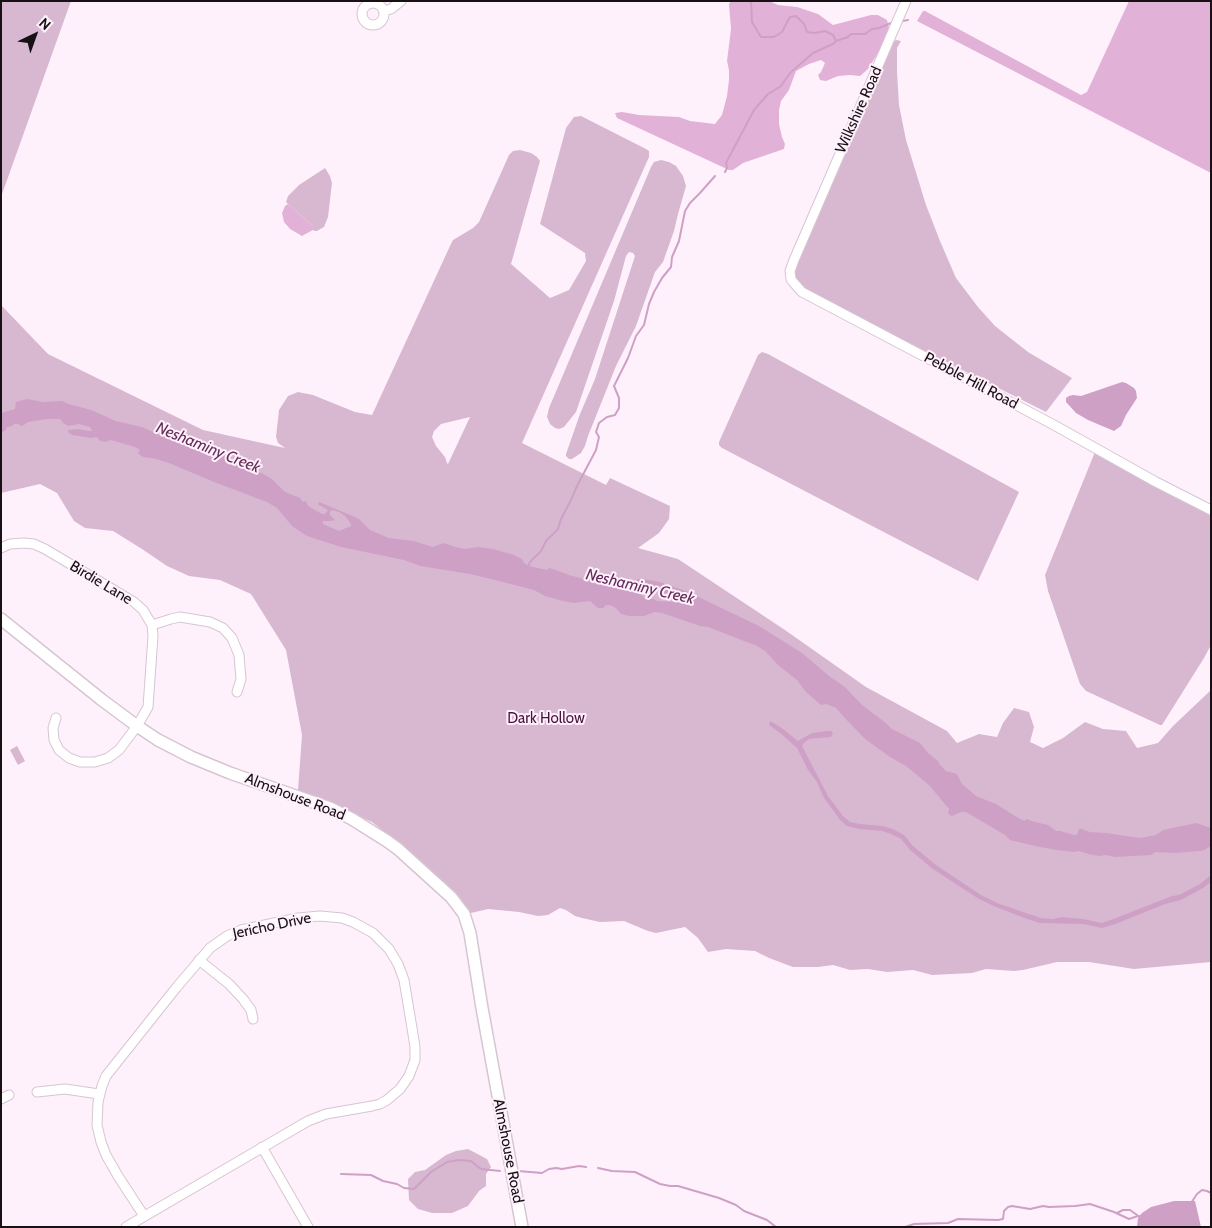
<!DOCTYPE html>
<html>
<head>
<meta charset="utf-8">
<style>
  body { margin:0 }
  #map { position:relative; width:1212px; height:1228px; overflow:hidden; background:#fff1fc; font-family:Cabin,sans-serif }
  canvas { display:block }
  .frame { position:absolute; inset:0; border:2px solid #171116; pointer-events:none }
  .north { position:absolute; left:10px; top:10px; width:50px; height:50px; -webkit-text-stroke:4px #fff1fc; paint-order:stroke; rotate:42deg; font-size:14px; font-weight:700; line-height:20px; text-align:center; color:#171116 }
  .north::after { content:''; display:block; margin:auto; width:18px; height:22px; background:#171116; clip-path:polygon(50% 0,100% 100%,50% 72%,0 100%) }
</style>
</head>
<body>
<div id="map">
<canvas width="1212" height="1228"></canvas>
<div class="frame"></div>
<div class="north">N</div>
</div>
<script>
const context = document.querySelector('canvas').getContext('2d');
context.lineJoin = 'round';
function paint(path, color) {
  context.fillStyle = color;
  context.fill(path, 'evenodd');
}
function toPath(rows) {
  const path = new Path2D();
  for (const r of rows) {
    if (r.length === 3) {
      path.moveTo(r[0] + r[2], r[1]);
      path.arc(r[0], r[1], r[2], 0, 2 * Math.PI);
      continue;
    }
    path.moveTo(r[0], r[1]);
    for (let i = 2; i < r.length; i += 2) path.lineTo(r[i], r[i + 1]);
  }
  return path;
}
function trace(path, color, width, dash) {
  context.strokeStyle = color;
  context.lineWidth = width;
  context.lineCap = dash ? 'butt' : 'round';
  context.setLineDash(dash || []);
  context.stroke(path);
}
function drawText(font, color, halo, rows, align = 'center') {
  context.font = font + ' Cabin,sans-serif';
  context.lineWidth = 4;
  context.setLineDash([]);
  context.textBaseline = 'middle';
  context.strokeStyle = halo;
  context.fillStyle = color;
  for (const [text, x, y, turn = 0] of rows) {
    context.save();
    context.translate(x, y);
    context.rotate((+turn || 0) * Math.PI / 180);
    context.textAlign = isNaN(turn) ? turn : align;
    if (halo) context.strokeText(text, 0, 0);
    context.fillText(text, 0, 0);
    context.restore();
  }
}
paint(toPath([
  [1,1,71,1,1,197],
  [896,40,901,41,897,48,897,72,899,105,906,140,926,205,940,241,956,278,978,307,995,326,1028,352,1072,378,1046,412,869,323,806,289,797,280,793,273,893,42],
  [581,116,646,149,649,151,649,157,522,443,606,485,610,478,670,506,669,519,659,533,638,548,678,559,785,630,866,687,947,731,957,743,979,734,997,737,1003,723,1014,708,1029,712,1034,727,1030,742,1043,748,1063,738,1085,722,1103,729,1126,731,1137,748,1158,743,1173,726,1211,690,1211,962,1134,969,1089,962,1057,962,1023,970,1014,971,986,969,972,973,932,975,913,970,887,972,868,969,850,970,833,965,818,967,793,967,769,958,755,951,726,949,708,952,698,938,685,927,656,933,648,931,624,921,600,922,582,918,575,916,566,910,560,908,548,915,538,916,519,912,488,909,471,913,453,892,416,857,372,822,298,790,302,735,286,650,251,594,220,580,189,576,167,566,142,549,113,531,85,528,74,521,57,493,40,484,1,493,1,305,48,354,203,430,285,448,278,443,276,437,279,410,288,396,298,392,313,395,355,412,372,415,450,246,453,240,473,228,479,222,509,155,513,151,520,150,531,153,537,157,540,161,511,264,550,298,569,290,586,261,585,253,540,224,566,128,574,117],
  [470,417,448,464,447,463,445,457,436,446,432,437,434,431,441,424],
  [661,160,669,162,676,166,683,176,686,186,678,214,674,231,663,262,655,272,636,326,616,366,588,436,585,446,581,453,572,459,569,459,566,456,566,454,580,414,595,379,635,256,633,253,629,252,626,256,614,301,576,412,564,427,559,429,555,428,550,424,547,417,549,408,651,167,654,162],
  [325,168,330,176,332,183,328,217,324,227,317,231,315,231,313,230,313,226,288,204,286,202,288,196,299,185],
  [762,352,768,354,1019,492,978,581,722,448,719,445,719,442,758,355],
  [1095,452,1211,513,1211,645,1204,658,1162,725,1160,725,1086,691,1080,684,1048,591,1045,575],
  [17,746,25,761,18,765,10,750],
  [468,1149,487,1159,491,1167,486,1174,486,1186,479,1191,468,1206,452,1213,432,1213,418,1209,409,1200,408,1179,415,1172,425,1170,446,1155,456,1151]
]), '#d8b8d1');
paint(toPath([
  [731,1,769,1,778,5,797,7,818,14,833,25,871,15,878,15,887,20,889,28,880,50,868,69,860,76,850,75,838,76,826,81,820,80,818,75,821,72,825,63,821,60,809,64,796,71,789,90,781,101,779,110,779,124,782,137,785,144,784,149,743,163,733,170,729,170,617,118,615,113,622,112,639,115,679,117,690,121,715,124,722,115,727,96,729,80,729,70,727,61,731,29,729,4],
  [1129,1,1211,1,1211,173,917,21,923,11,925,11,1081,95,1087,92],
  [288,204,313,226,313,230,302,236,290,229,284,222,282,213,285,206]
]), '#e2b1d8');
paint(toPath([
  [1122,382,1126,383,1134,388,1136,391,1137,398,1126,415,1121,426,1114,431,1088,420,1076,413,1066,402,1066,398,1069,396,1073,395,1081,396],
  [27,399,43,402,62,401,69,404,91,410,116,421,142,427,160,435,224,456,248,466,267,476,273,480,285,492,300,498,303,502,306,501,308,506,322,514,325,514,328,510,319,505,318,504,319,502,350,515,359,519,370,530,389,538,414,541,433,547,443,543,456,547,465,549,478,547,493,549,514,555,522,559,524,563,529,566,547,570,549,568,556,570,569,575,588,580,618,585,634,584,638,579,643,579,660,582,686,591,759,626,802,653,829,676,845,687,862,705,886,723,892,729,920,743,928,753,938,761,940,765,946,771,957,774,962,784,976,796,996,804,1020,819,1025,821,1026,819,1035,822,1048,825,1056,831,1060,831,1074,835,1077,835,1079,829,1082,829,1090,832,1106,833,1140,838,1156,835,1163,830,1196,823,1211,828,1211,848,1208,847,1205,850,1200,851,1175,853,1155,852,1151,855,1115,857,1105,855,1099,856,1088,854,1079,851,1074,852,1056,850,1035,846,1010,840,1005,835,966,812,961,812,952,816,948,814,949,809,929,785,906,766,890,757,865,739,843,716,836,708,826,704,821,705,814,699,805,691,797,680,778,665,765,651,757,646,708,627,700,626,662,613,655,612,644,616,629,616,621,614,616,608,610,605,606,605,603,608,598,608,590,601,574,603,563,601,545,596,534,590,491,579,470,574,420,566,404,560,341,547,307,536,292,526,277,508,267,502,214,482,169,463,156,459,143,457,138,453,140,450,135,447,111,440,106,442,100,441,97,437,91,438,72,435,68,432,68,430,77,429,91,431,92,431,90,427,86,426,79,424,68,426,63,423,60,419,47,419,28,422,24,425,21,426,18,424,14,424,13,426,7,427,6,430,1,433,1,413,15,409,16,402],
  [332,510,339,512,345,516,351,524,351,526,339,531,323,524,323,521,331,521,335,520,330,515,330,512],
  [644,588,677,596,687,601,691,605,676,602,657,601,654,599,645,599,639,591,641,588],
  [770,721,774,723,783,729,798,741,812,733,827,731,831,731,833,733,831,737,809,739,804,743,802,746,828,796,843,816,850,822,860,824,883,826,893,829,904,835,913,846,936,865,981,895,997,903,1029,914,1041,918,1053,919,1062,917,1083,919,1102,923,1116,918,1172,896,1179,895,1200,884,1211,875,1211,882,1203,888,1181,900,1165,904,1118,923,1102,928,1083,924,1040,923,1027,919,996,907,979,899,933,869,910,850,901,839,891,834,882,831,859,829,847,826,840,820,824,798,817,782,808,770,797,748,780,733,769,725],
  [1174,1201,1195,1201,1201,1227,1137,1227,1138,1218,1142,1213,1151,1207]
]), '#cfa0c6');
trace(toPath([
  [751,1,752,22,761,37,774,37,782,32,790,17,796,16,804,24,807,32,815,33,825,31,833,35,836,41],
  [903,21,908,20],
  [725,172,727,168,726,163,754,110,768,94,781,86,790,73,813,53,833,44,836,41,848,37,851,34,865,34,872,29,879,28,891,23],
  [528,567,530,562,541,551,546,541,558,529,561,519,571,500,577,486,596,450,599,437,596,432,599,423,607,417,615,415,619,408,619,398,614,386,628,358,636,336,644,325,649,304,654,292,662,278,671,267,672,257,679,241,685,211,690,203,700,193,715,176],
  [598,1168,612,1171,635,1172,660,1184,670,1186,678,1186,719,1198,736,1205,744,1211,767,1220,776,1227],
  [518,1171,542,1173,549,1169,556,1168,562,1169,579,1166,586,1167],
  [341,1174,371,1175,383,1181,397,1184,404,1188,414,1189,431,1172,447,1162,459,1160,471,1161,481,1169,500,1171],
  [1191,1203,1197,1194,1202,1190,1207,1191,1211,1193],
  [1117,1213,1123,1210,1130,1210,1137,1215],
  [905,1227,914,1224,948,1223,958,1219,998,1220,1003,1219,1004,1211,1008,1207,1012,1206,1030,1209,1043,1206,1049,1207,1075,1206,1090,1204,1114,1212,1129,1219,1138,1216,1141,1216]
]), '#cfa0c6', 2);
const minor = toPath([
  [906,1,794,260,790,271,791,279,793,282,802,292,1054,425,1156,482,1211,510],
  [373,14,11],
  [384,11,391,9,401,1],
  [1,548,10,544,24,543,34,544,45,549,134,602,143,610,152,625,153,636,148,707,137,726,119,750,108,758,95,762,80,762,69,758,59,750,54,740,53,728,56,718],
  [152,625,171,619,180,617,210,622,223,628,232,638,239,655,241,679,237,692],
  [199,960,229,984,243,999,251,1010,253,1019],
  [37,1092,65,1089,99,1094],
  [1,1099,9,1095],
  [262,1147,308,1227],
  [126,1227,308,1121,326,1114,372,1106,380,1104,387,1100,400,1089,409,1076,415,1060,415,1047,412,1028,404,980,398,964,389,949,373,933,353,922,342,918,320,916,298,918,241,930,227,936,210,948,176,988,106,1076,102,1086,98,1102,97,1125,101,1142,106,1155,118,1176,144,1216]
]);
const major = toPath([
  [1,619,102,700,137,726,158,740,191,757,230,773,330,808,352,819,387,841,398,849,451,897,464,914,470,933,482,1008,522,1227]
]);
trace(minor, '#d6c5d2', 11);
trace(major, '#d6c5d2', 14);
trace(minor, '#fff', 9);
trace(major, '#fff', 11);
drawText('15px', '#171116', '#fff1fc', [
  ["Wilkshire Road",859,110,-66],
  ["Pebble Hill Road",971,381,28],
  ["Birdie Lane",101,583,31],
  ["Almshouse Road",295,797,21],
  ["Jericho Drive",272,926,-12],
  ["Almshouse Road",508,1151,79]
]);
drawText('15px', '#4a1243', '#fff1fc', [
  ["Dark Hollow",546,719]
]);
drawText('italic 16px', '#642b5b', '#fff1fc', [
  ["Neshaminy Creek",208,448,22],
  ["Neshaminy Creek",640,587,13]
]);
</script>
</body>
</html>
